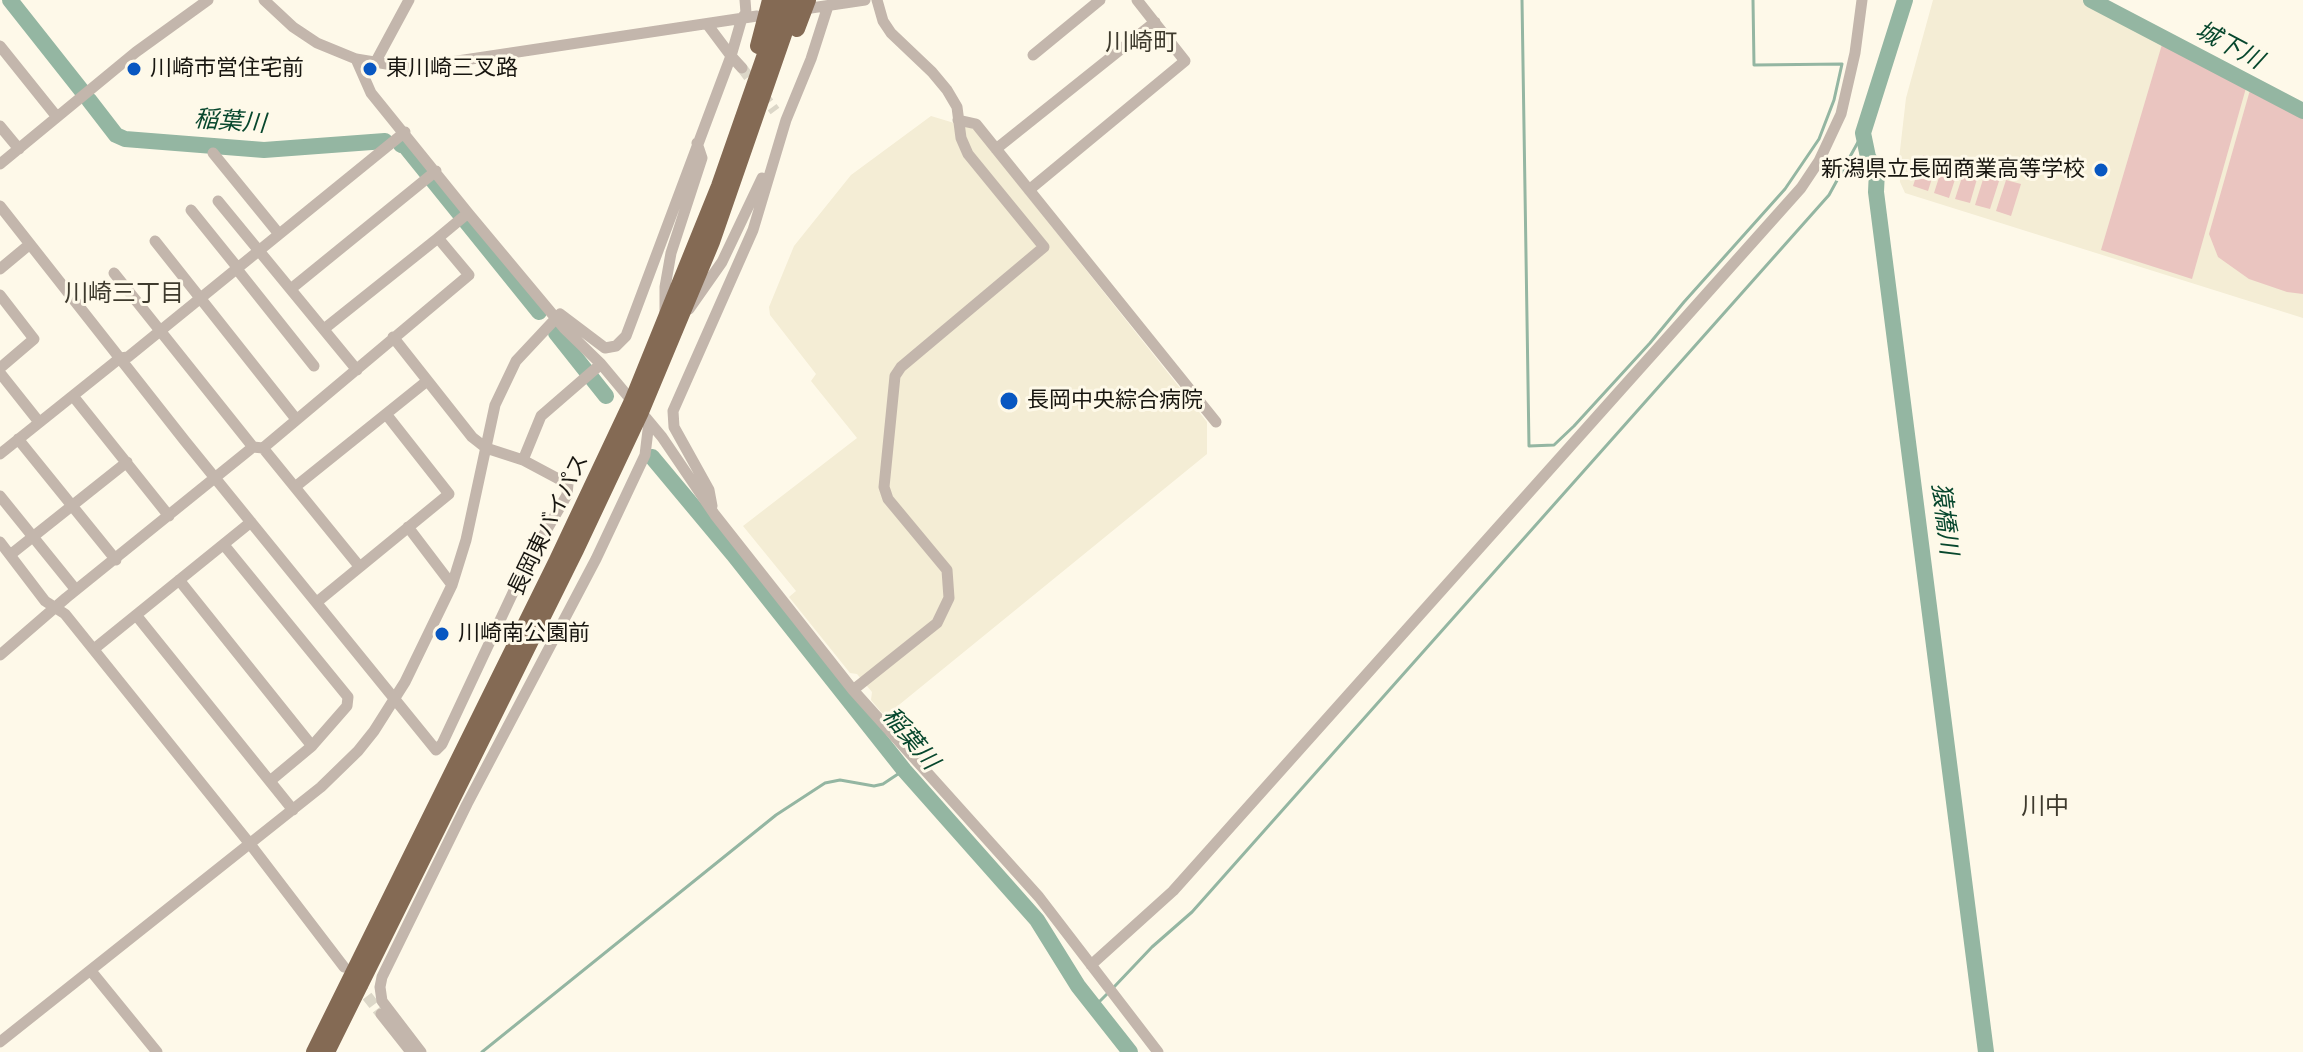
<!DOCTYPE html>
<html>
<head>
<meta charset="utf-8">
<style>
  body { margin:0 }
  canvas { display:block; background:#fef9e9 }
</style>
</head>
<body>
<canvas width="2303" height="1052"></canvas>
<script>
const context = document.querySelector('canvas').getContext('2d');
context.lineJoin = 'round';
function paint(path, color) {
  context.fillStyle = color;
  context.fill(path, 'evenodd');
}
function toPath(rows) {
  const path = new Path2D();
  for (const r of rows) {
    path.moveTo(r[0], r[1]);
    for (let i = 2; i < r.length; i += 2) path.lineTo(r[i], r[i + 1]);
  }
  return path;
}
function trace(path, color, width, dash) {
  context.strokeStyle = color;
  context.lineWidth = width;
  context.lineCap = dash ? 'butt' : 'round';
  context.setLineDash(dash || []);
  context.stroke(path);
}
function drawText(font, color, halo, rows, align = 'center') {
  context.font = font + ' "PT Serif","Noto Sans JP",serif';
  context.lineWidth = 6;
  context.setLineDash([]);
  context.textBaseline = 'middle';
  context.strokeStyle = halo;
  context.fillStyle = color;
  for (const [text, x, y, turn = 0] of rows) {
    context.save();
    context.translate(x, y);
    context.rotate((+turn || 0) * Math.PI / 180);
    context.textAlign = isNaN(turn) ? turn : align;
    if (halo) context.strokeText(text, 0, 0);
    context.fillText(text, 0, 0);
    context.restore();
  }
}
paint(toPath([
  [1933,0,2094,0,2303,113,2303,318,1905,193,1900,182,1899,159,1906,98],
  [931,116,974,129,1207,422,1207,454,889,713,882,713,871,700,872,692,857,674,850,673,789,597,796,591,743,526,857,438,811,381,816,374,770,315,769,307,794,246,851,175]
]), '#f4edd5');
paint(toPath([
  [2163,41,2246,88,2192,279,2101,250],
  [2250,90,2303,117,2303,294,2287,292,2249,279,2218,257,2209,234],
  [1923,155,1938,159,1928,191,1913,186],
  [1944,162,1959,167,1949,198,1934,193],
  [1965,168,1979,172,1970,203,1955,199],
  [1985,173,2000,178,1990,209,1975,205],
  [2006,180,2021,184,2011,216,1996,211]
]), '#eac5c0');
trace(toPath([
  [1522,0,1529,446,1554,445,1574,426,1650,343,1684,302,1785,189,1819,139,1834,100,1842,64,1754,65,1753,0],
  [1114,987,1152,947,1192,912,1829,195,1863,133],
  [1094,1007,1108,993],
  [482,1052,776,815,825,783,840,780,874,786,883,784,904,770]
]), '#94b6a2', 3);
trace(toPath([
  [10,0,82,91],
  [1905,0,1863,133,1868,157,1877,170,1876,192,1986,1052],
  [2091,0,2303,111],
  [89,100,116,135,125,139,264,150,385,141],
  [401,145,405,146,539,312],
  [556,333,606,396],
  [652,457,733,554,904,770,1037,920,1078,986,1130,1052]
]), '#94b6a2', 16);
trace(toPath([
  [742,68,775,111],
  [357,983,381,1014]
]), '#dcd7c8', 11, [11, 5.5]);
trace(toPath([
  [264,0,293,27,317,43,356,59,411,68,757,16],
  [811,8,865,0],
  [707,24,731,56,742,68],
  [0,46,57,117],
  [1033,55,1100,0],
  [356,59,371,93,468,213,564,328,601,364,662,437,715,515,853,690,1039,897,1158,1052],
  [375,63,409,0],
  [958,120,976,124,1216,422],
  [0,126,19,149],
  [996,149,1155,22],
  [213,153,279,234],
  [0,164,136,52,208,0],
  [1029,190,1185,61,1137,0],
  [218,201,357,370],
  [0,206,185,441,436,750,442,744,525,567,567,495,568,484,523,460,486,448,472,437,393,337],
  [191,210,237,267],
  [155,241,296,419],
  [236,268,314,366],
  [0,269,30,244],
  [114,273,253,447],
  [292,288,436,171],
  [0,295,34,339,0,368],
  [689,309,722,262,762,178],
  [665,313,665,287,671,253,702,158,697,143],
  [324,329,438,238],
  [0,373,39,422],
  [73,396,169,516],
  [18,439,116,560],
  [263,448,359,566],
  [0,454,120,358,128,357,405,132],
  [523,460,541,416,601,364],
  [295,487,427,381],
  [0,496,76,590],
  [712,506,709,490,674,427,673,411,753,230,786,120,811,59,828,6],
  [408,527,452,585],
  [0,542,45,601,65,614,250,844,344,967],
  [224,545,348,697,347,706,312,746,270,781],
  [10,555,127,462],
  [179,580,312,746],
  [317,602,449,494,386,414],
  [136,615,293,810],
  [94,649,251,522],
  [0,655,66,598,253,447,263,448,469,275,438,238,468,213],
  [853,690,937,623,949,598,947,570,888,499,884,487,895,376,901,367,1044,247,968,154,961,138,957,107,947,90,932,72,891,33,883,21,877,0],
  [1091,965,1173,891,1801,188,1819,161,1841,114,1855,53,1862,0],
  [91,971,157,1052],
  [381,1014,411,1052],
  [0,1042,321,787,358,751,374,731,405,682,452,585,466,540,495,405,516,361,560,314,605,348,616,346,626,336,731,56,742,18,746,13,745,0],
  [421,1052,382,1001,380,987,382,977,467,804,596,559,645,455,649,422]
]), '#c3b6ac', 11);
trace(toPath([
  [797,29,808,0],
  [758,46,770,0],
  [314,1052,556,562,632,401,719,186,784,0],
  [327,1052,576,550,641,412,712,242,796,0]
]), '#846a54', 16);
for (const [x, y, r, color] of [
  [134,69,8,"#0857c1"],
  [370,69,8,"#0857c1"],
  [2101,170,8,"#0857c1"],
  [1009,401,10,"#0857c1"],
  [442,634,8,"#0857c1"]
]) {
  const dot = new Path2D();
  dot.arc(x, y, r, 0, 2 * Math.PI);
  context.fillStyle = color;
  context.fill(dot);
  trace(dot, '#fef9e9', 3);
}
drawText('22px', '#181610', '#fef9e9', [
  ["川崎市営住宅前",150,69],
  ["東川崎三叉路",386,69],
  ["新潟県立長岡商業高等学校",2085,170,"right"],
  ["長岡中央綜合病院",1027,401],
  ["川崎南公園前",458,634]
], 'left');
drawText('22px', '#181610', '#fef9e9', [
  ["長岡東バイパス",549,525,-64]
]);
drawText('24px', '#3f3b2e', '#fef9e9', [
  ["川崎町",1141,43],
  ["川崎三丁目",124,294],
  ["川中",2045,807]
]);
drawText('italic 24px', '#07472d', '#fef9e9', [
  ["城下川",2229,46,28],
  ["稲葉川",230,122,4],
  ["猿橋川",1944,519,83],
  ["稲葉川",910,739,50]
]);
</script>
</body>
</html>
